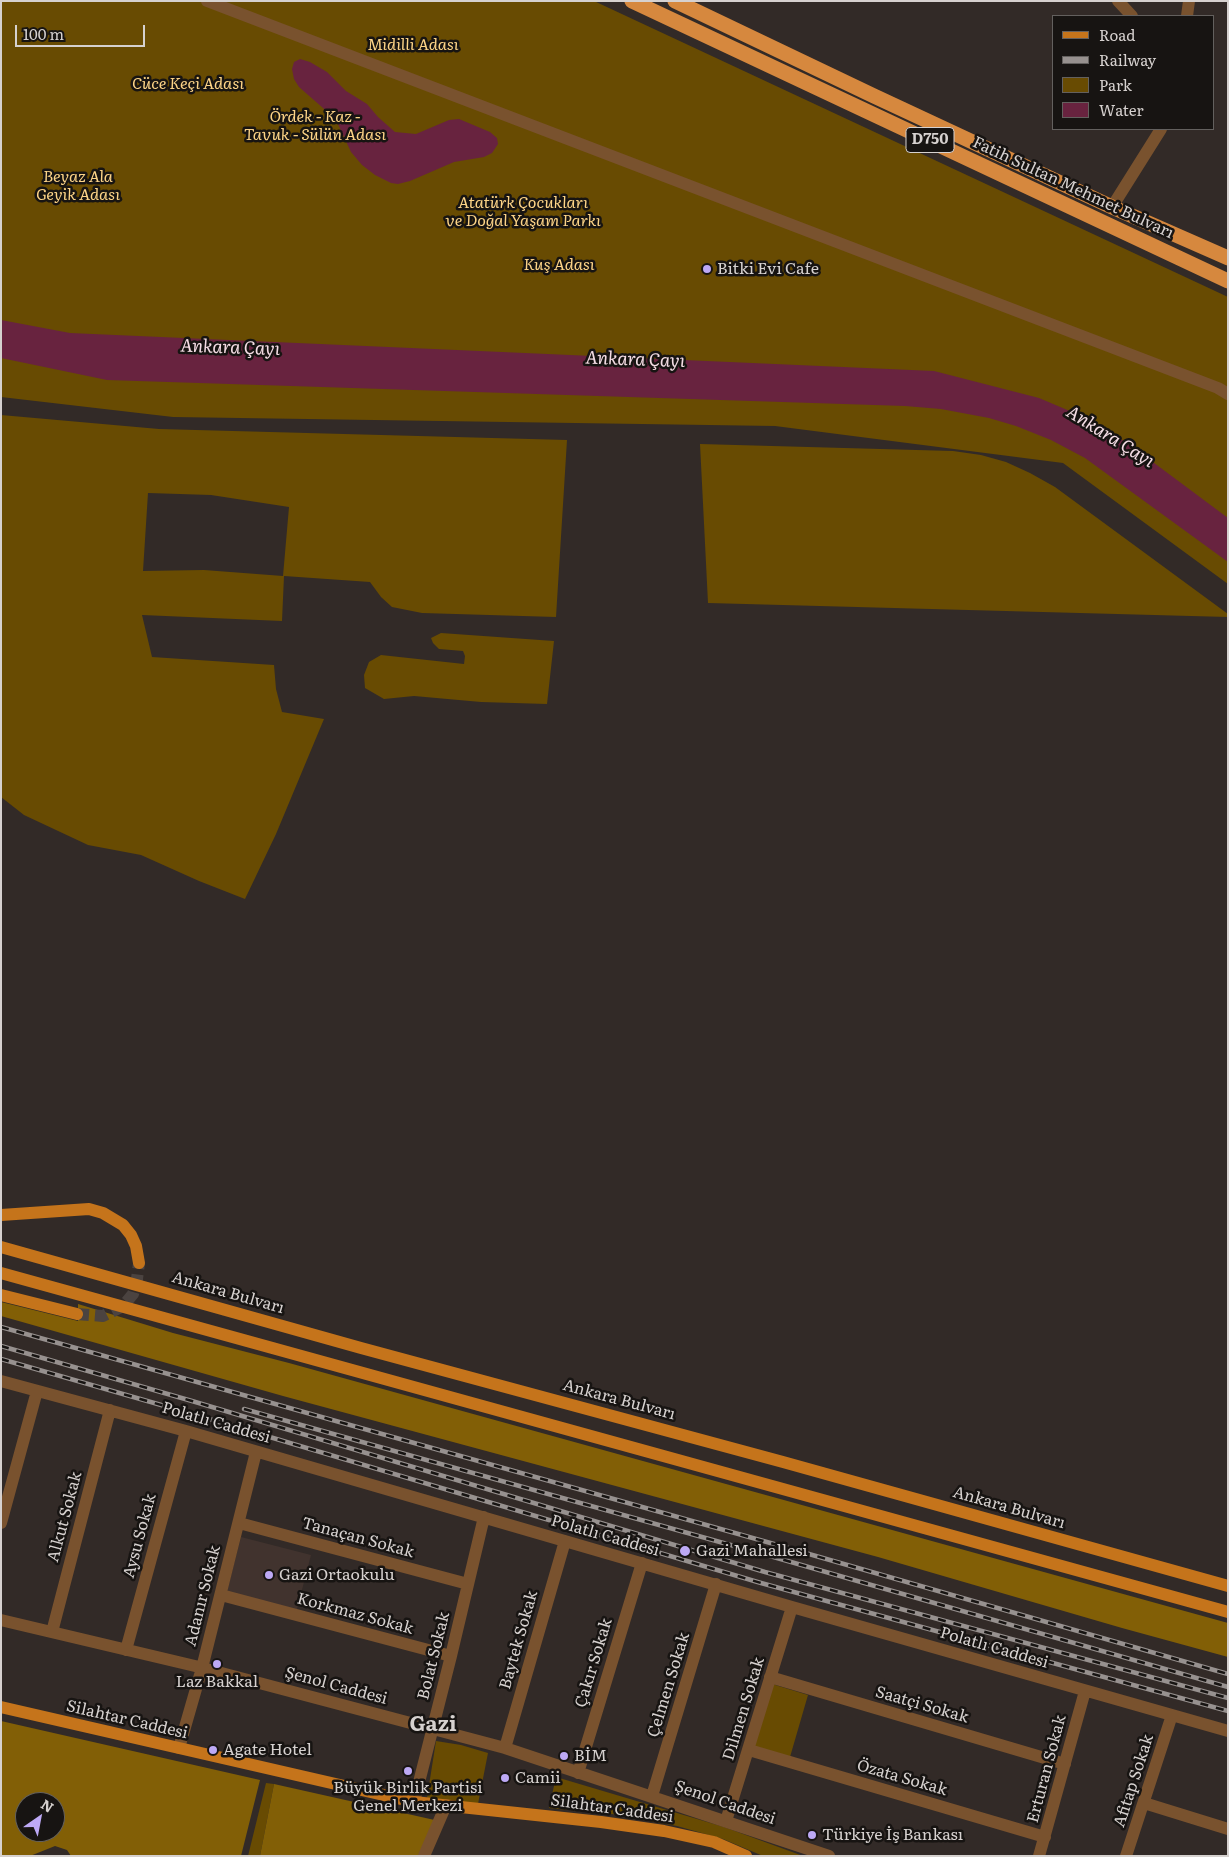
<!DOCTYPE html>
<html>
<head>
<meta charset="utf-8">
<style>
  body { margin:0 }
  #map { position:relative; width:1229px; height:1857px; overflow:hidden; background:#322a27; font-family:Literata,serif }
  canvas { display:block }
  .frame { position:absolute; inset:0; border:2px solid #d6d1cf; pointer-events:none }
  .legend { position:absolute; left:1052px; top:15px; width:162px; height:115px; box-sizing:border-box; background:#171412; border:1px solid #63605e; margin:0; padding:6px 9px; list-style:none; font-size:15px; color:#d6d1cf }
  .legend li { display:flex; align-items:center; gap:10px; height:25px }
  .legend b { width:25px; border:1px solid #63605e }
  .north { position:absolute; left:15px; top:1792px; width:50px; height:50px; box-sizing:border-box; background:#171412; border:1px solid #63605e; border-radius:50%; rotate:33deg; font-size:14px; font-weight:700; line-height:20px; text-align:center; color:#d6d1cf }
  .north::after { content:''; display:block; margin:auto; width:18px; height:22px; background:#bda9f5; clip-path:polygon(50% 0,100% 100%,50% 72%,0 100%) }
  .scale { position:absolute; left:15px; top:25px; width:130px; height:22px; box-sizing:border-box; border:2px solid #d6d1cf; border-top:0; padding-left:6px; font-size:15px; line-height:18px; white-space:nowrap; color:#d6d1cf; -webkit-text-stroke:4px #171412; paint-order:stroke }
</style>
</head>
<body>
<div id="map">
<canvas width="1229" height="1857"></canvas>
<div class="frame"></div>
<ul class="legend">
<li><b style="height:6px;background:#c5741b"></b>Road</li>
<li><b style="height:6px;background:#97918f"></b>Railway</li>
<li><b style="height:14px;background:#684b02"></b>Park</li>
<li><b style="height:14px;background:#68233f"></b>Water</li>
</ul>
<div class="north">N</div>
<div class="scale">100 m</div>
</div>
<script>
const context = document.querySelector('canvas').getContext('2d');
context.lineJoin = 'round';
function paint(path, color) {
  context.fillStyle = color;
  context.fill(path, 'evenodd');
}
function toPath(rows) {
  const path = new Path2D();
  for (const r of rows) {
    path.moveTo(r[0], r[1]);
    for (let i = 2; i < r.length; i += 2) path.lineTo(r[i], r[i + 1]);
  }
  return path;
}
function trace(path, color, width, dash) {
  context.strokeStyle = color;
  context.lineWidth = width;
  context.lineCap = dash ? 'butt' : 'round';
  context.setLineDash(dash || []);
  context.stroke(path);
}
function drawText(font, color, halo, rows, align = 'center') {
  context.font = font + ' Literata,serif';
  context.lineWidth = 5;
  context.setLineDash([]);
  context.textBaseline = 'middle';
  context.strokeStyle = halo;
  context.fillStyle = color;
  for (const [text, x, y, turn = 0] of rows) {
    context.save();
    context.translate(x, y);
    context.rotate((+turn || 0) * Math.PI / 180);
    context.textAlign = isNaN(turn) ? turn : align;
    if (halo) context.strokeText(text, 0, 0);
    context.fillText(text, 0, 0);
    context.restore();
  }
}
paint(toPath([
  [241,1537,311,1555,296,1613,226,1595]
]), '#41332e');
paint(toPath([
  [1,1,594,1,1228,297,1228,584,1063,463,775,426,173,417,1,397],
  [1,415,159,429,567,440,556,617,422,613,392,607,381,597,370,582,284,576,282,621,142,615,152,657,274,665,276,689,282,712,324,719,276,834,245,899,199,881,141,855,88,845,24,815,1,797],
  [148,493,211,495,289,507,283,576,204,570,143,571],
  [700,444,953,451,981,455,1006,462,1030,473,1055,487,1228,614,1228,617,708,603],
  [441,633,554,641,547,704,481,702,414,696,384,699,365,688,364,675,369,662,381,655,464,664,465,656,463,651,439,649,433,643,431,638],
  [772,1684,808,1695,790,1757,754,1746],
  [436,1741,461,1745,488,1753,478,1804,427,1798],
  [556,1777,724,1827,803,1856,763,1856,723,1839,677,1826,612,1814,549,1808],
  [266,1783,274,1784,260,1856,248,1856]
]), '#684b02');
paint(toPath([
  [1,1302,78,1321,78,1304,173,1333,289,1363,1228,1623,1228,1657,1122,1628,878,1557,283,1396,1,1316],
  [1,1721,260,1780,241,1856,71,1856,67,1850,55,1846,30,1856,1,1856],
  [25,1802,55,1802,55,1832,25,1832],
  [274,1784,439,1821,424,1856,260,1856]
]), '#825f06');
paint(toPath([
  [300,59,310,62,327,72,346,91,367,104,378,117,395,132,416,134,449,120,459,119,490,132,497,138,498,144,492,153,484,157,454,162,410,181,398,184,391,183,375,175,362,165,351,152,338,124,331,115,299,87,294,79,292,69,294,62],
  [1,320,70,333,934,371,1039,398,1091,420,1130,445,1228,518,1228,562,1085,458,1051,440,1016,426,989,418,941,409,905,406,107,380,1,358]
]), '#68233f');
trace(toPath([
  [77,1314,103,1316,123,1306,133,1294,137,1279,139,1263]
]), '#4b4340', 12, [12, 6]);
trace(toPath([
  [207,1,1218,388,1228,394],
  [1118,1,1132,16],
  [1187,16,1189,1],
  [1112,207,1161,129],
  [1,1381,186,1431,792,1607,1228,1731],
  [1,1523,37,1391],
  [239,1523,468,1584],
  [221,1595,451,1656],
  [1,1620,195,1666,505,1748,829,1856],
  [52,1632,110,1410],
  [126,1650,186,1431],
  [770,1677,1065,1764],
  [179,1748,202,1668,256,1452],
  [505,1748,565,1541],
  [749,1750,1045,1837],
  [578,1773,642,1563],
  [652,1796,716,1584],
  [414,1802,451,1656,484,1517],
  [1144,1803,1228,1829],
  [726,1821,792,1607],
  [424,1856,446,1805],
  [1039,1856,1085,1691],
  [1126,1856,1172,1715]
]), '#79522e', 12);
trace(toPath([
  [1,1215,89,1209,103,1213,123,1225,131,1235,136,1246,139,1263],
  [1,1247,361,1348,783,1462,1228,1586],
  [1,1273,1228,1612],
  [1,1295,77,1314],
  [1,1707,414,1802,601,1822,664,1831,714,1842,746,1856]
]), '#c5741b', 12);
trace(toPath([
  [632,1,1228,281],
  [675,1,874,96,1112,207,1228,258]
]), '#d6883e', 15);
const rail = toPath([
  [1,1327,774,1544,1228,1674],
  [1,1346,192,1401,765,1572,1228,1698],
  [1,1359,189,1413,761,1583,1228,1711],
  [244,1409,770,1556,1228,1687]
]);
trace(rail, '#97918f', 4.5);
trace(rail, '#171412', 2.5, [8]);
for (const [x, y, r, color] of [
  [707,269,5,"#bda9f5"],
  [685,1551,6,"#bda9f5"],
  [269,1575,5,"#bda9f5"],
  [217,1664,5,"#bda9f5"],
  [213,1750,5,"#bda9f5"],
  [564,1756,5,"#bda9f5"],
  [408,1771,5,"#bda9f5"],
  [505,1778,5,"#bda9f5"],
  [812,1835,5,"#bda9f5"]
]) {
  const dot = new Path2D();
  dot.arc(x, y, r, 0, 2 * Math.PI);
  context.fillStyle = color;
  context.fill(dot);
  trace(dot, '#171412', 2);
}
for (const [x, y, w] of [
  [930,140,48]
]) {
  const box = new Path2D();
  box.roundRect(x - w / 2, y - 12.5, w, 25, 4);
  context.fillStyle = '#171412';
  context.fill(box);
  trace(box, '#d6d1cf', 1);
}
drawText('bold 15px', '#d6d1cf', null, [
  ["D750",930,140]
]);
drawText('italic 16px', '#fdd487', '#171412', [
  ["Midilli Adası",413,45],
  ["Cüce Keçi Adası",188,84],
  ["Ördek - Kaz -",315,117],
  ["Tavuk - Sülün Adası",315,135],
  ["Beyaz Ala",78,177],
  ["Geyik Adası",78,195],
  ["Atatürk Çocukları",523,203],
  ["ve Doğal Yaşam Parkı",523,221],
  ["Kuş Adası",559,265]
]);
drawText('16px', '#d6d1cf', '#171412', [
  ["Fatih Sultan Mehmet Bulvarı",1073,188,25],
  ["Ankara Bulvarı",228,1293,16],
  ["Ankara Bulvarı",619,1400,15],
  ["Polatlı Caddesi",216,1423,16],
  ["Ankara Bulvarı",1009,1508,16],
  ["Alkut Sokak",65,1517,-75],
  ["Aysu Sokak",140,1536,-75],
  ["Polatlı Caddesi",605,1536,16],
  ["Tanaçan Sokak",358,1538,15],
  ["Adanır Sokak",203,1596,-76],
  ["Korkmaz Sokak",355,1614,15],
  ["Baytek Sokak",519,1640,-74],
  ["Polatlı Caddesi",994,1648,16],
  ["Bolat Sokak",434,1656,-76],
  ["Çakır Sokak",594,1663,-73],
  ["Çelmen Sokak",669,1685,-73],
  ["Şenol Caddesi",336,1686,15],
  ["Saatçi Sokak",922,1705,16],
  ["Dilmen Sokak",744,1709,-73],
  ["Silahtar Caddesi",127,1720,13],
  ["Erturan Sokak",1047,1769,-75],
  ["Özata Sokak",902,1778,16],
  ["Afitap Sokak",1134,1781,-72],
  ["Şenol Caddesi",725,1803,19],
  ["Silahtar Caddesi",612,1809,8]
]);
drawText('16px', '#d6d1cf', '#171412', [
  ["Bitki Evi Cafe",717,269],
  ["Gazi Mahallesi",696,1551],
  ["Gazi Ortaokulu",279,1575],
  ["Laz Bakkal",217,1682,"center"],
  ["Agate Hotel",223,1750],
  ["BİM",574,1756],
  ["Camii",515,1778],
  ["Büyük Birlik Partisi",408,1788,"center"],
  ["Genel Merkezi",408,1806,"center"],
  ["Türkiye İş Bankası",822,1835]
], 'left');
drawText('italic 18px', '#f4dde4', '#171412', [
  ["Ankara Çayı",230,348,2],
  ["Ankara Çayı",635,360,2],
  ["Ankara Çayı",1110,437,32]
]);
drawText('bold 21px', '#d6d1cf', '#171412', [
  ["Gazi",433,1725]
]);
</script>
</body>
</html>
